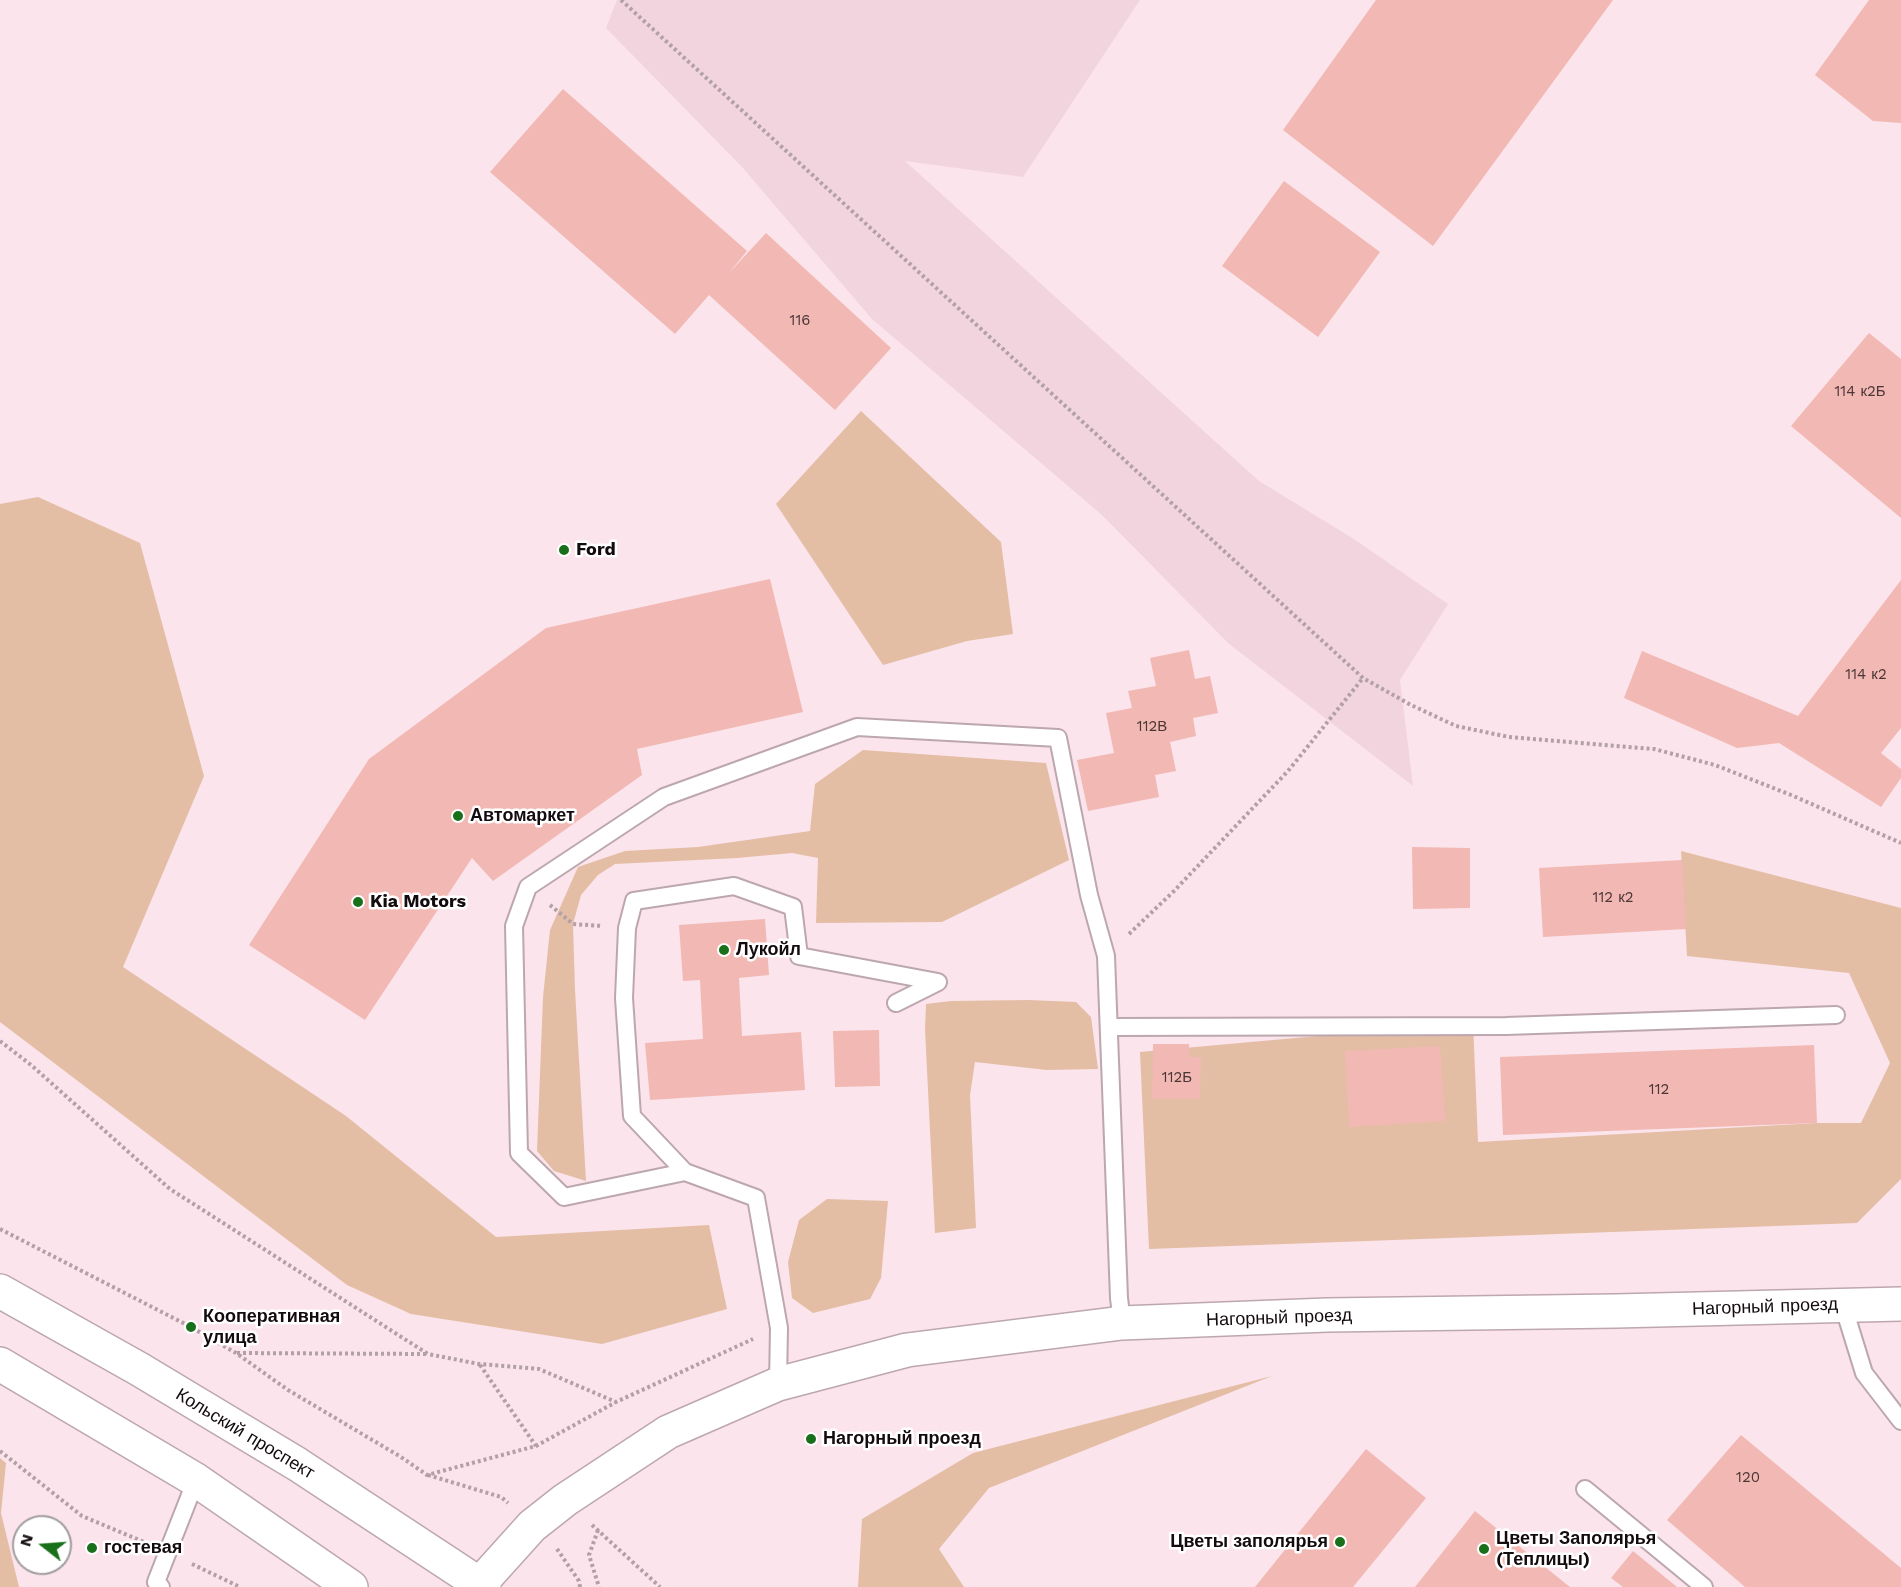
<!DOCTYPE html>
<html>
<head>
<meta charset="utf-8">
<style>
  body { margin:0 }
  #map { position:relative; width:1901px; height:1587px; overflow:hidden; background:#fbe4ec; font-family:"Work Sans",sans-serif }
  canvas { display:block }
  .north { position:absolute; left:12px; top:1515px; width:60px; height:60px; box-sizing:border-box; background:#fff; border:2px solid #a19d9f; border-radius:50%; rotate:287deg; font-size:16px; font-weight:700; line-height:24px; text-align:center; color:#130b0e }
  .north::after { content:''; display:block; margin:auto; width:21px; height:27px; background:#18701b; clip-path:polygon(50% 0,100% 100%,50% 72%,0 100%) }
</style>
</head>
<body>
<div id="map">
<canvas width="1901" height="1587"></canvas>
<div class="north">N</div>
</div>
<script>
const context = document.querySelector('canvas').getContext('2d');
context.lineJoin = 'round';
function paint(path, color) {
  context.fillStyle = color;
  context.fill(path, 'evenodd');
}
function toPath(rows) {
  const path = new Path2D();
  for (const r of rows) {
    path.moveTo(r[0], r[1]);
    for (let i = 2; i < r.length; i += 2) path.lineTo(r[i], r[i + 1]);
  }
  return path;
}
function trace(path, color, width, dash) {
  context.strokeStyle = color;
  context.lineWidth = width;
  context.lineCap = dash ? 'butt' : 'round';
  context.setLineDash(dash || []);
  context.stroke(path);
}
function drawText(font, color, halo, rows, align = 'center') {
  context.font = font + ' "Work Sans",sans-serif';
  context.lineWidth = 5;
  context.setLineDash([]);
  context.textBaseline = 'middle';
  context.strokeStyle = halo;
  context.fillStyle = color;
  for (const [text, x, y, turn = 0] of rows) {
    context.save();
    context.translate(x, y);
    context.rotate((+turn || 0) * Math.PI / 180);
    context.textAlign = isNaN(turn) ? turn : align;
    if (halo) context.strokeText(text, 0, 0);
    context.fillText(text, 0, 0);
    context.restore();
  }
}
paint(toPath([
  [617,0,1140,0,1023,177,905,161,1259,481,1354,539,1448,604,1400,680,1413,786,1228,643,1102,515,872,319,742,167,606,28]
]), '#f2d4df');
paint(toPath([
  [861,411,1001,542,1013,634,967,641,883,665,776,504],
  [38,497,140,543,204,776,123,967,346,1116,496,1237,709,1225,727,1309,602,1344,411,1314,347,1285,0,1022,0,504],
  [863,750,1046,763,1069,860,942,922,816,923,818,858,792,853,737,858,615,864,598,875,581,895,573,924,575,990,586,1181,554,1171,537,1151,543,997,550,930,578,867,625,851,698,847,810,831,815,784],
  [1681,851,1901,908,1901,1179,1857,1223,1149,1249,1140,1052,1473,1022,1478,1142,1817,1123,1861,1123,1890,1063,1849,973,1687,956],
  [1028,1000,1076,1002,1091,1017,1098,1069,1047,1070,975,1062,970,1095,976,1228,935,1233,925,1029,926,1004,951,1001],
  [827,1199,888,1201,881,1278,870,1299,813,1313,792,1298,788,1262,799,1220],
  [1272,1376,989,1488,939,1549,964,1587,858,1587,862,1519,973,1453],
  [0,1458,6,1463,1,1513,19,1587,0,1587]
]), '#e4bda5');
paint(toPath([
  [1376,0,1613,0,1433,246,1283,130],
  [1869,0,1901,0,1901,123,1873,121,1815,75],
  [563,89,747,251,729,273,766,233,891,348,835,410,709,295,675,334,490,172],
  [1284,181,1380,252,1318,337,1222,266],
  [1869,333,1901,359,1901,518,1791,426],
  [770,579,803,712,637,749,642,775,493,881,472,858,365,1020,249,945,369,759,546,628],
  [1901,580,1901,728,1881,753,1901,769,1901,778,1881,807,1779,743,1737,748,1624,698,1642,651,1798,716],
  [1189,650,1195,679,1210,676,1218,713,1193,718,1196,736,1170,742,1176,771,1155,775,1159,797,1088,811,1077,760,1114,753,1106,713,1132,708,1128,691,1156,686,1150,658],
  [1412,847,1470,848,1470,908,1413,909],
  [1682,860,1686,929,1543,937,1539,868],
  [765,919,769,975,739,978,742,1036,801,1032,805,1090,650,1100,645,1043,703,1039,700,980,683,981,679,925],
  [879,1030,880,1086,835,1087,833,1031],
  [1153,1044,1189,1044,1189,1057,1201,1057,1200,1099,1152,1099],
  [1814,1045,1817,1123,1503,1135,1500,1057],
  [1440,1046,1445,1121,1349,1127,1345,1051],
  [1741,1435,1901,1568,1901,1587,1745,1587,1667,1520],
  [1366,1449,1426,1498,1353,1587,1255,1587],
  [1475,1511,1570,1587,1415,1587],
  [1633,1551,1677,1587,1623,1587,1611,1578]
]), '#f2b8b3');
const lane = toPath([
  [1109,1027,1506,1026,1836,1015],
  [685,1172,564,1197,519,1153,514,926,528,887,664,797,857,727,1058,738,1089,895,1106,956,1119,1298,1122,1323],
  [1843,1305,1864,1373,1901,1421],
  [778,1384,779,1328,756,1198,685,1172,632,1116,624,998,627,928,634,901,734,886,793,907,799,956,938,982,896,1003],
  [1585,1489,1704,1587],
  [161,1587,156,1582,196,1480]
]);
const secondary = toPath([
  [477,1587,532,1526,565,1500,668,1432,778,1384,907,1350,1122,1323,1327,1315,1616,1311,1901,1304]
]);
const primary = toPath([
  [0,1291,139,1369,297,1464,484,1587],
  [0,1364,196,1480,351,1587]
]);
trace(lane, '#bda7af', 20);
trace(secondary, '#bda7af', 36);
trace(primary, '#bda7af', 36);
trace(toPath([
  [621,0,1363,678,1411,705,1456,726,1509,737,1654,749,1715,765,1791,795,1901,843],
  [550,905,573,924,602,926],
  [1129,934,1174,891,1288,771,1363,678],
  [0,1041,31,1065,170,1189,428,1354,479,1364,539,1369,616,1402],
  [0,1229,191,1327,236,1353,288,1390,401,1457,427,1475,536,1446,616,1402,753,1339],
  [237,1353,428,1354],
  [480,1365,536,1446],
  [0,1451,82,1516,144,1542],
  [428,1475,501,1497,508,1503],
  [592,1525,660,1587],
  [598,1530,589,1555,599,1587],
  [557,1549,579,1581,580,1587],
  [192,1564,240,1587]
]), '#b2a0a6', 4, [3, 3]);
trace(lane, '#fff', 16);
trace(secondary, '#fff', 33);
trace(primary, '#fff', 33);
for (const [x, y, r, color] of [
  [564,550,6,"#18701b"],
  [458,816,6,"#18701b"],
  [358,902,6,"#18701b"],
  [724,950,6,"#18701b"],
  [191,1327,6,"#18701b"],
  [811,1439,6,"#18701b"],
  [1340,1542,6,"#18701b"],
  [92,1548,6,"#18701b"],
  [1484,1549,6,"#18701b"]
]) {
  const dot = new Path2D();
  dot.arc(x, y, r, 0, 2 * Math.PI);
  context.fillStyle = color;
  context.fill(dot);
  trace(dot, '#fff', 2);
}
drawText('15px', '#4b3637', null, [
  ["116",800,321],
  ["114 к2Б",1860,392],
  ["114 к2",1866,675],
  ["112В",1152,727],
  ["112 к2",1613,898],
  ["112Б",1177,1078],
  ["112",1659,1090],
  ["120",1748,1478]
]);
drawText('bold 18px', '#130b0e', '#fff', [
  ["Ford",576,550],
  ["Автомаркет",470,816],
  ["Kia Motors",370,902],
  ["Лукойл",736,950],
  ["Кооперативная",203,1317],
  ["улица",203,1338],
  ["Нагорный проезд",823,1439],
  ["Цветы Заполярья",1496,1539],
  ["(Теплицы)",1496,1560],
  ["Цветы заполярья",1328,1542,"right"],
  ["гостевая",104,1548]
], 'left');
drawText('18px', '#130b0e', '#fff', [
  ["Нагорный проезд",1765,1307,-2],
  ["Нагорный проезд",1279,1318,-2],
  ["Кольский проспект",245,1434,31]
]);
</script>
</body>
</html>
